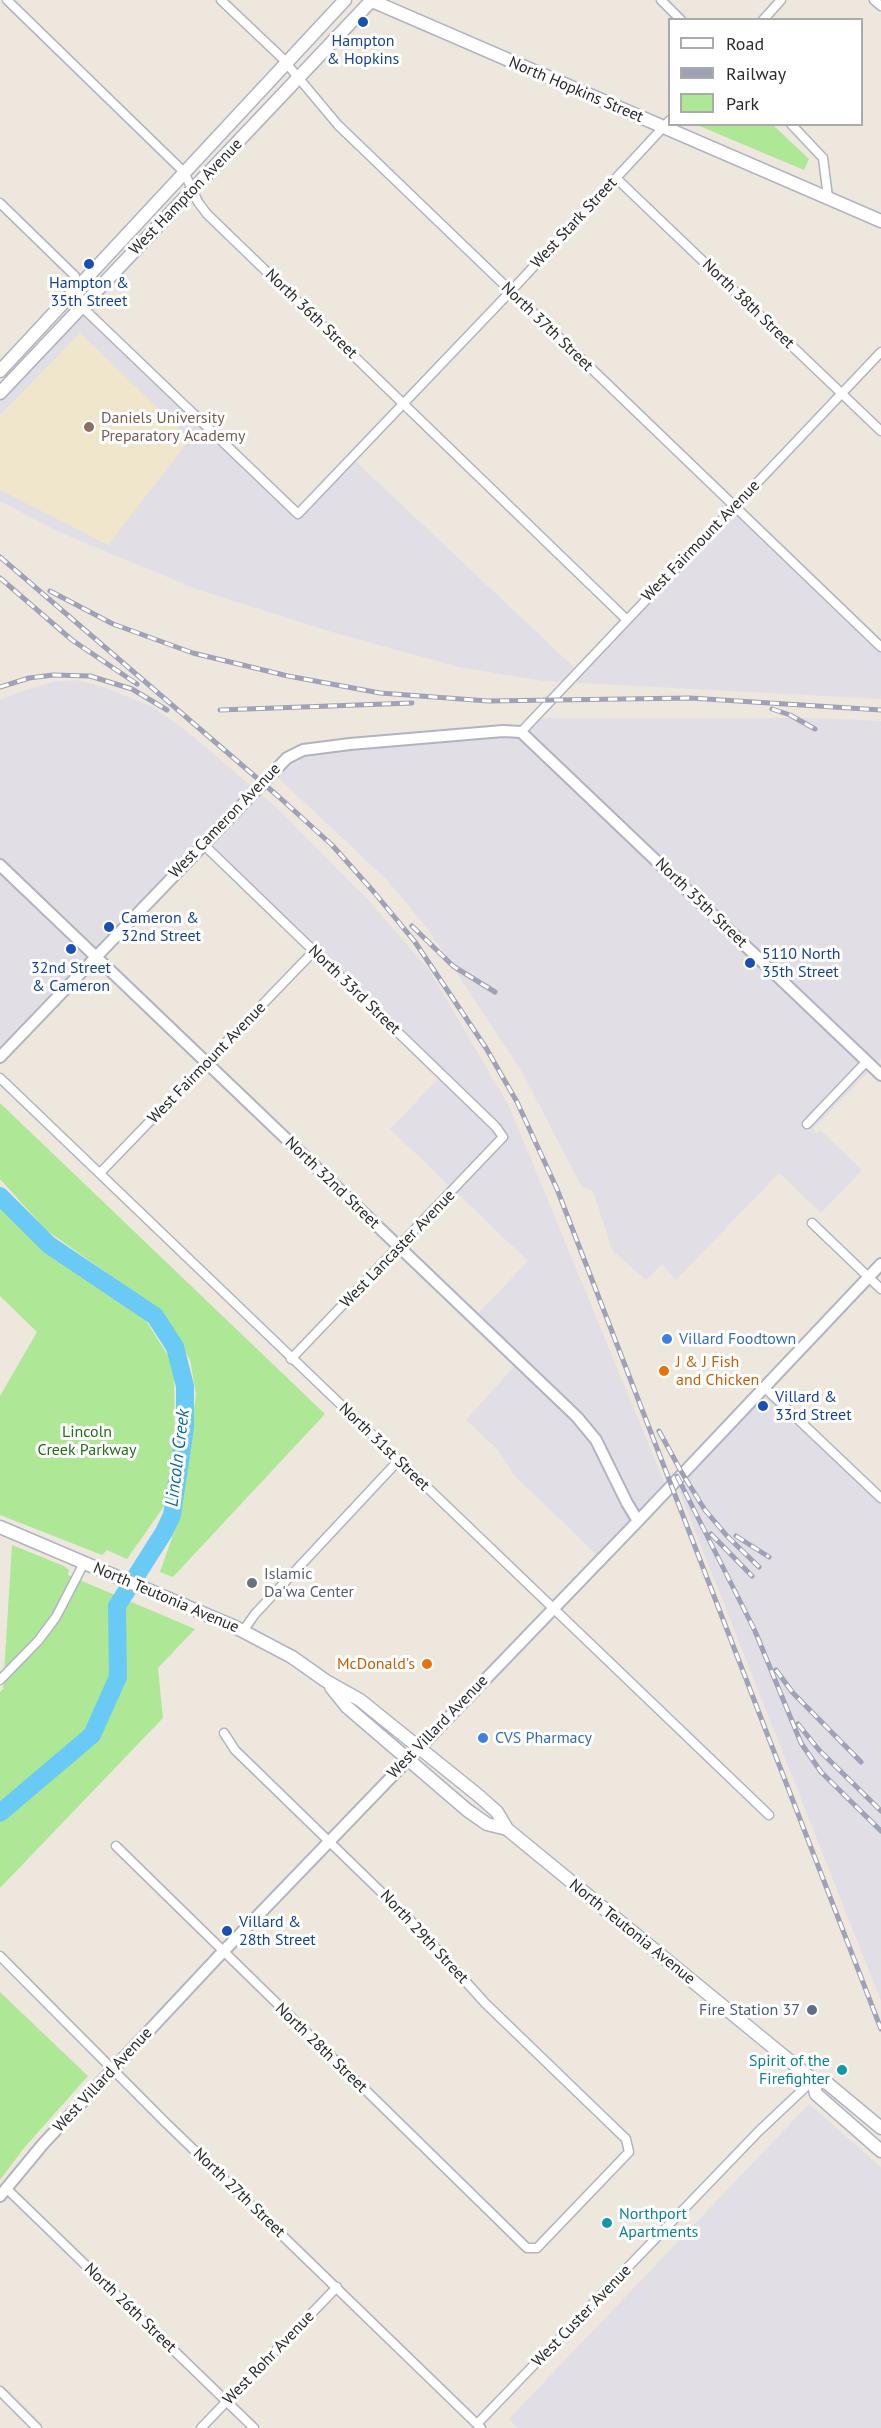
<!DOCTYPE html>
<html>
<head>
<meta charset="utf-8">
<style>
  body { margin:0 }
  #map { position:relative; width:881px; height:2428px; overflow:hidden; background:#eee7dd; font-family:"PT Sans",sans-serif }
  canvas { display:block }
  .legend { position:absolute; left:668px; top:18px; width:195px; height:108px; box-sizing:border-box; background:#fff; border:2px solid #aaa; margin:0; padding:8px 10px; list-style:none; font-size:18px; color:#2b2b2b }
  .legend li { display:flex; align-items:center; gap:12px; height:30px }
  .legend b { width:30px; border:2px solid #aaa }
</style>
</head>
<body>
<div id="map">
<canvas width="881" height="2428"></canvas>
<ul class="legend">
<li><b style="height:8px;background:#fff"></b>Road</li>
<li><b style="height:8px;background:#9fa1b7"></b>Railway</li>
<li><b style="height:16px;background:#aee896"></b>Park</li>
</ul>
</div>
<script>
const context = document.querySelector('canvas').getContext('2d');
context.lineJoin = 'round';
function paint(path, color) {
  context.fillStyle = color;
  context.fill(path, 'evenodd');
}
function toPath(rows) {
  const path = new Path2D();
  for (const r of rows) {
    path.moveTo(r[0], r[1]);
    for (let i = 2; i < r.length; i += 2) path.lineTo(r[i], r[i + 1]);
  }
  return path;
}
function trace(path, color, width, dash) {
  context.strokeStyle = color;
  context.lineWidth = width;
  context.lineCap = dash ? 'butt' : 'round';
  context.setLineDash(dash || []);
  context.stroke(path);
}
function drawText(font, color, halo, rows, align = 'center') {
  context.font = font + ' "PT Sans",sans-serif';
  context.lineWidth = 6;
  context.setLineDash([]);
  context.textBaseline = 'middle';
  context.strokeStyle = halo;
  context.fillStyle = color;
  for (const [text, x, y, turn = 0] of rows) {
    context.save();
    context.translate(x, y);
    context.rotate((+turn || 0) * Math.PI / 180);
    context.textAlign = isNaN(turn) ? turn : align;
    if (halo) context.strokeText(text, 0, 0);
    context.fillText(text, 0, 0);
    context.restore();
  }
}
paint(toPath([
  [82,307,298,514,352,458,578,671,735,507,881,647,881,699,543,681,459,667,332,632,196,589,59,532,0,501,0,393],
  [76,680,100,686,151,706,185,730,279,810,369,901,429,970,509,1106,667,1489,601,1559,515,1476,497,1449,466,1420,518,1362,473,1319,528,1261,390,1129,442,1075,203,844,85,968,0,1046,0,700,16,693,53,682],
  [535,718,817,718,881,721,881,1059,813,1129,817,1133,820,1130,862,1170,821,1213,779,1173,676,1280,662,1264,646,1280,612,1250,593,1191,582,1187,522,1072,427,928,387,880,272,772,295,754,521,732],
  [764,1387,881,1498,881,2001,675,1480],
  [809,2104,881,2167,881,2428,518,2428,509,2419]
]), '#e1dee6');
paint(toPath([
  [80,333,190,439,108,545,0,490,0,415]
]), '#f0e6cc');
paint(toPath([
  [697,125,773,125,809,159,804,170],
  [0,1103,325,1414,173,1577,160,1572,181,1512,196,1394,190,1360,161,1311,46,1230,0,1179],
  [0,1207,50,1254,145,1319,174,1365,175,1445,167,1502,127,1559,107,1550,102,1555,0,1515,0,1396,37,1332,0,1296],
  [12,1545,64,1566,69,1570,68,1575,195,1629,158,1668,163,1718,0,1888,0,1692,3,1689],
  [0,1992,88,2076,24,2148,0,2180]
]), '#aee896');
trace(toPath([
  [0,1196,49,1245,155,1316,175,1347,185,1386,185,1428,172,1515,164,1532,117,1606,118,1677,92,1735,0,1813]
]), '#6acaf6', 18);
const minor = toPath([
  [7,0,184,172,198,202,207,214,626,619],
  [221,0,281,57,338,125,881,647],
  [661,0,681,20],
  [874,0,881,6],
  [763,20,781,0],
  [791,124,823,158,828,197],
  [616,178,881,431],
  [0,203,75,276,82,307,298,514,510,292,670,120],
  [521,732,881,352],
  [203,844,496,1127,503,1137,291,1359],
  [0,1078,769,1815],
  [807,1124,867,1061],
  [100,1173,313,952],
  [812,1223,881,1289],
  [764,1387,881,1498],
  [243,1631,255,1614,398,1461],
  [0,1680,38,1641,56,1617,84,1563],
  [116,1846,527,2248,537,2248,629,2152,626,2139,485,2003,413,1923,235,1750,224,1733],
  [0,1956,164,2121,481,2428],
  [6,2188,254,2428],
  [0,2391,37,2428],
  [477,2424,759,2131,813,2080],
  [201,2428,337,2287]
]);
const tertiary = toPath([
  [0,865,577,1417,596,1440,627,1503,638,1521],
  [0,1057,287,758,303,750,350,744,503,731,521,732,881,1075],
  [0,2196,43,2144,217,1958,638,1521,881,1264]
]);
const secondary = toPath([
  [370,0,881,221],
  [0,371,345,0],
  [0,393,372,0],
  [0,1527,235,1627,292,1657,326,1681,360,1700,479,1796,497,1812,507,1829,813,2080,827,2083,881,2128],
  [331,1687,347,1707,467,1810,487,1824,507,1829],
  [813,2080,816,2094,881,2151]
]);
trace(minor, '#b1b3c0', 11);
trace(tertiary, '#b1b3c0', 14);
trace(secondary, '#b1b3c0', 15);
trace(minor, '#fff', 8);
trace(tertiary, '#fff', 10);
trace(secondary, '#fff', 12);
const rail = toPath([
  [0,557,279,797,332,845,373,891,415,942,486,1048,517,1102,557,1189,881,2029],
  [0,578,72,640,137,684],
  [50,591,113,624,193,653,288,676,380,693,488,701,690,698,881,710],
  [0,687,29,678,53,675,90,676,132,689,167,710],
  [772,709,790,715,815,729],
  [220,710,412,703],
  [412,926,453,966,495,992],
  [659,1431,682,1473,705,1510,727,1536,759,1567],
  [677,1476,755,1631,801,1743,821,1772,881,1831],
  [711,1534,752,1576],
  [736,1536,769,1557],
  [776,1670,793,1693,861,1762],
  [798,1724,819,1750,881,1811]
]);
trace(rail, '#9fa1b7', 5);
trace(rail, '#fff', 3, [9]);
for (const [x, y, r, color] of [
  [363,22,6,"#1a4fb4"],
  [89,264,6,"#1a4fb4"],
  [89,427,6,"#8d6e63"],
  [109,927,6,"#1a4fb4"],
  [71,949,6,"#1a4fb4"],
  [750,963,6,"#1a4fb4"],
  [667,1339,6,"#3f7fe0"],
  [664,1371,6,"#e8710a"],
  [763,1406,6,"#1a4fb4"],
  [252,1583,6,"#6b7280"],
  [427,1664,6,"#e8710a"],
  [483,1738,6,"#3f7fe0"],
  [227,1931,6,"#1a4fb4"],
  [812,2010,6,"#5c6f8a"],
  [842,2070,6,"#0f9aa8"],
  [607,2223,6,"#0f9aa8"]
]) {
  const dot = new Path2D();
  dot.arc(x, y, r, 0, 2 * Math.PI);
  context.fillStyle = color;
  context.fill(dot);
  trace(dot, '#fff', 2);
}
drawText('16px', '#164399', '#fff', [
  ["Hampton",363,41,"center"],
  ["& Hopkins",363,59,"center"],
  ["Hampton &",89,283,"center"],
  ["35th Street",89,301,"center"],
  ["Cameron &",121,918],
  ["32nd Street",121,936],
  ["5110 North",762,954],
  ["35th Street",762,972],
  ["32nd Street",71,968,"center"],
  ["& Cameron",71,986,"center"],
  ["Villard &",775,1397],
  ["33rd Street",775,1415],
  ["Villard &",239,1922],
  ["28th Street",239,1940]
], 'left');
drawText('16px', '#2b2b2b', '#fff', [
  ["North Hopkins Street",576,90,23],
  ["West Hampton Avenue",186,197,-46],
  ["West Stark Street",574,223,-47],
  ["North 38th Street",748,304,44],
  ["North 36th Street",311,314,44],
  ["North 37th Street",547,327,44],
  ["West Fairmount Avenue",701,541,-46],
  ["West Cameron Avenue",225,821,-46],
  ["North 35th Street",701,903,44],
  ["North 33rd Street",354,990,44],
  ["West Fairmount Avenue",207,1063,-46],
  ["North 32nd Street",332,1183,44],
  ["West Lancaster Avenue",398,1249,-46],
  ["North 31st Street",384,1447,44],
  ["North Teutonia Avenue",166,1598,23],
  ["West Villard Avenue",438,1727,-46],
  ["North Teutonia Avenue",632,1932,39],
  ["North 29th Street",424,1937,47],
  ["North 28th Street",321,2048,44],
  ["West Villard Avenue",103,2080,-47],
  ["North 27th Street",239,2193,44],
  ["North 26th Street",130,2308,44],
  ["West Custer Avenue",582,2316,-46],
  ["West Rohr Avenue",269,2358,-46]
]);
drawText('16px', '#785e54', '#fff', [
  ["Daniels University",101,418],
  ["Preparatory Academy",101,436]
], 'left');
drawText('16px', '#366cbe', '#fff', [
  ["Villard Foodtown",679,1339],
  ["CVS Pharmacy",495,1738]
], 'left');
drawText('16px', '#c56008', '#fff', [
  ["J & J Fish",676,1362],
  ["and Chicken",676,1380],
  ["McDonald's",415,1664,"right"]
], 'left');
drawText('16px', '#246e16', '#fff', [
  ["Lincoln",87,1432],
  ["Creek Parkway",87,1450]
]);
drawText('16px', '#5b616d', '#fff', [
  ["Islamic",264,1574],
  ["Da'wa Center",264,1592]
], 'left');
drawText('16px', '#4e5e75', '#fff', [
  ["Fire Station 37",800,2010]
], 'right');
drawText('16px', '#0d838f', '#fff', [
  ["Spirit of the",830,2061],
  ["Firefighter",830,2079],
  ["Northport",619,2214,"left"],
  ["Apartments",619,2232,"left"]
], 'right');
drawText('italic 18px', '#0667a5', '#fff', [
  ["Lincoln Creek",178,1458,-83]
]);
</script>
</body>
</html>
